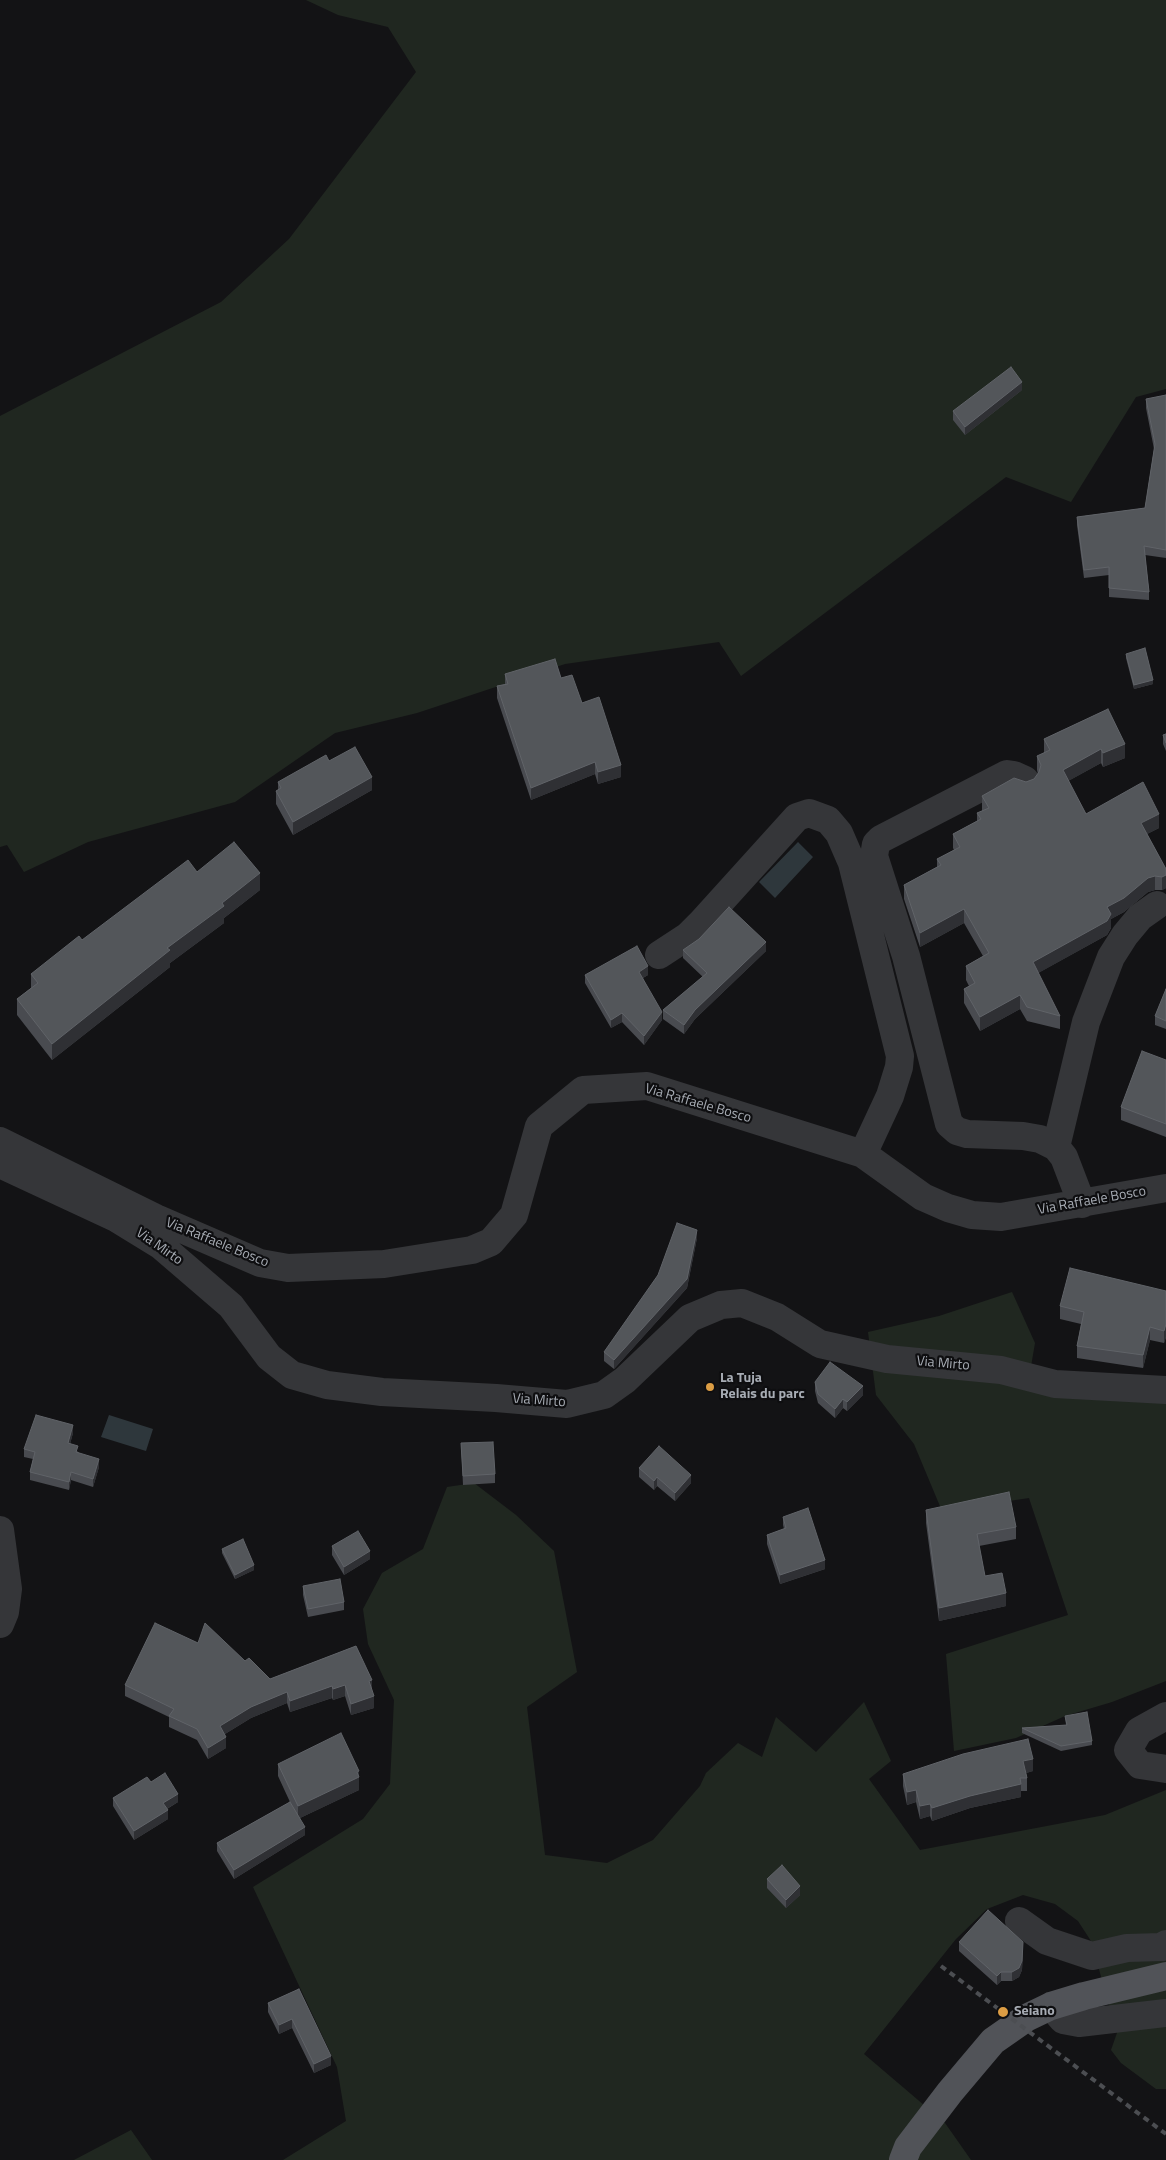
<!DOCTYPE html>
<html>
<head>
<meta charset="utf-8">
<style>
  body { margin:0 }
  canvas { display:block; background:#131315 }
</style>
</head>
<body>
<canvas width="1166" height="2160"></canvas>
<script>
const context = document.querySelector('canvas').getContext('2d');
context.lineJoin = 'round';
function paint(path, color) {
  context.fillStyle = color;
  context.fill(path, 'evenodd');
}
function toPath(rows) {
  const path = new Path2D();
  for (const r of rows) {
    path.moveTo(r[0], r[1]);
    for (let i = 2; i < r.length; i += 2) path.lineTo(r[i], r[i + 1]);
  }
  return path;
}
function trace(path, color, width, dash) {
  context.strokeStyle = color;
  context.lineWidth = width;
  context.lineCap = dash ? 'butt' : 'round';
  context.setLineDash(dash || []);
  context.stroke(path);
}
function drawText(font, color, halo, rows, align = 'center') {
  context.font = font + ' "Titillium Web",sans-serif';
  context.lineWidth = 4.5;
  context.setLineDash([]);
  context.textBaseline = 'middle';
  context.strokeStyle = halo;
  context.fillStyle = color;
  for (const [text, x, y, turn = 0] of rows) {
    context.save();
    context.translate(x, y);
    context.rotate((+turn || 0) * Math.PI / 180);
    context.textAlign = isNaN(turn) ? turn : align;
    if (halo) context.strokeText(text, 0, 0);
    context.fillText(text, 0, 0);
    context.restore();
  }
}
paint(toPath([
  [306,0,1166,0,1166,389,1136,397,1071,502,1006,477,741,676,719,642,565,664,417,713,335,733,235,802,88,842,24,872,7,845,0,847,0,416,221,302,289,239,416,72,388,27,338,15],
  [1012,1292,1035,1343,1030,1372,1166,1403,1166,1681,1112,1702,1065,1716,1016,1738,954,1751,946,1654,1068,1615,1029,1498,942,1511,914,1444,876,1395,868,1332,939,1316],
  [474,1483,516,1515,554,1551,577,1672,527,1707,545,1855,607,1863,653,1840,700,1786,706,1773,738,1743,762,1757,776,1717,816,1752,864,1702,891,1761,869,1779,920,1850,1105,1815,1166,1790,1166,2089,1156,2089,1121,2063,1111,2050,1117,2033,1091,1941,1078,1921,1055,1904,1023,1895,987,1909,956,1939,864,2054,945,2123,971,2160,283,2160,346,2121,337,2067,253,1887,363,1819,390,1784,394,1700,368,1644,363,1609,382,1573,423,1549,447,1487],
  [131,2130,152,2160,74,2160]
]), '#202720');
paint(toPath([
  [798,842,813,857,775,898,759,882],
  [109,1415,153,1429,146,1451,101,1437]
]), '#2e373c');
trace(toPath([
  [1025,780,1014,775,1007,774,881,839,876,844,874,856,906,956,949,1124,957,1131,967,1134,1023,1136,1040,1139,1056,1147,1064,1157,1082,1204],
  [659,955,688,936,702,922,797,817,809,813,828,820,839,833,852,863,900,1056,899,1067,890,1096,863,1154],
  [0,1141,156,1218,260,1263,288,1268,384,1264,472,1250,491,1242,514,1215,539,1126,583,1090,647,1086,863,1154,923,1197,948,1208,972,1215,1001,1217,1166,1188],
  [1056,1147,1086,1022,1111,957,1125,935,1140,917,1157,905],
  [0,1164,116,1218,160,1245,231,1306,269,1357,292,1375,327,1385,382,1392,496,1398,567,1404,604,1395,625,1380,690,1318,721,1305,742,1303,777,1317,820,1344,887,1359,1001,1370,1055,1384,1166,1390],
  [0,1530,8,1589,5,1612,0,1624],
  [1166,1716,1139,1731,1128,1750,1140,1765,1166,1769],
  [1019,1921,1047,1941,1092,1956,1127,1948,1162,1947,1166,1944],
  [1051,2006,1063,2020,1079,2023,1166,2013]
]), '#353639', 28);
trace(toPath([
  [903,2160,908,2147,950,2092,993,2041,1026,2018,1051,2006,1084,1996,1166,1976]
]), '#515358', 28);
trace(toPath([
  [941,1966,1166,2134]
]), '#4c4e52', 4, [6, 5]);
paint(toPath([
  [1022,390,965,435,953,420,953,411],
  [1166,395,1166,558,1145,555,1149,592,1149,600,1109,597,1109,575,1084,578,1077,525,1077,517,1145,508,1154,449,1146,408,1146,399],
  [1126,654,1153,684,1134,689,1126,658],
  [505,674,561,678,582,703,621,777,598,784,595,774,531,800,497,698,497,686,505,684],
  [1108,709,1125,758,1103,767,1101,763,1068,781,1086,814,1159,828,1147,834,1166,869,1166,888,1162,890,1155,890,1148,892,1124,912,1111,919,1111,928,1107,935,1038,973,1060,1016,1060,1029,1027,1021,1020,1009,980,1031,964,1003,964,989,969,986,966,980,966,966,983,956,964,923,920,947,904,899,904,885,937,867,937,859,954,850,953,848,953,834,977,821,977,813,982,811,982,796,1034,779,1038,774,1037,770,1037,756,1044,753,1044,739],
  [1166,734,1166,751,1163,744,1163,735],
  [329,761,372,790,293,835,276,804,276,791,278,790,278,782],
  [197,872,260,890,224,918,224,923,170,963,170,967,52,1060,17,1015,17,999,31,988,31,974,82,940],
  [683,950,766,951,695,1019,684,1034,663,1019,663,1010,703,977,683,958],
  [585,975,648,975,643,978,662,1020,644,1045,622,1022,611,1028,585,983],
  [1166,989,1166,1029,1155,1025,1155,1016],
  [1166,1060,1166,1137,1121,1120,1121,1107],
  [697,1238,687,1288,614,1369,604,1361,604,1352],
  [1166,1291,1166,1337,1164,1343,1150,1340,1143,1368,1077,1358,1077,1346,1081,1324,1060,1319,1060,1306],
  [815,1382,863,1395,847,1411,843,1408,835,1418,818,1403,815,1391],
  [73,1433,70,1444,78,1452,99,1467,93,1487,71,1480,69,1490,30,1480,30,1472,33,1459,24,1457,24,1449],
  [461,1443,495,1474,495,1483,463,1485],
  [639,1468,691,1483,675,1501,657,1486,654,1490,639,1477],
  [926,1510,1016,1527,1016,1539,979,1546,985,1576,1006,1606,939,1621,926,1523],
  [783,1517,825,1569,780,1584,767,1544,767,1535,784,1529,783,1525],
  [332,1546,370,1559,344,1575,332,1555],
  [222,1549,254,1570,235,1579,222,1553],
  [303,1586,344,1602,344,1610,308,1617,303,1595],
  [198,1643,245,1661,270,1679,356,1646,372,1690,374,1708,351,1715,345,1696,333,1700,332,1698,290,1712,287,1703,251,1718,225,1734,226,1748,208,1759,197,1740,169,1727,169,1717,125,1696,125,1685],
  [1065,1716,1092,1741,1092,1745,1061,1751,1022,1733,1022,1728,1066,1725],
  [278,1764,359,1784,359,1790,300,1818,305,1835,234,1879,217,1851,217,1843,290,1802,278,1776],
  [1033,1771,1026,1773,1027,1778,1027,1791,1021,1791,1021,1797,970,1808,932,1821,930,1816,920,1819,916,1802,907,1805,903,1786,903,1774],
  [151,1782,178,1802,167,1809,168,1819,134,1840,113,1806,113,1798],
  [767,1879,800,1895,786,1908,767,1888],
  [959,1942,1023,1950,1022,1970,1019,1977,1012,1981,1001,1981,997,1985,959,1951],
  [299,1989,331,2065,314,2073,292,2028,279,2034,268,2012,268,2003]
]), '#494b50');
paint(toPath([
  [1022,382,1022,390,965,435,965,427],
  [1153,680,1153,684,1134,689,1134,685],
  [1125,744,1125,758,1103,767,1103,753],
  [1101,749,1101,763,1063,784,1063,770],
  [595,762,595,774,531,800,531,788],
  [621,765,621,777,598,784,598,772],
  [372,777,372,790,293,835,293,822],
  [1159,814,1159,828,1141,837,1141,823],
  [260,873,260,890,224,918,224,923,170,963,170,967,52,1060,52,1044,222,903],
  [1166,875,1166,888,1162,890,1162,877],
  [1155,876,1155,890,1148,892,1124,912,1111,919,1111,928,1107,935,1033,976,1033,962,1107,907,1148,878],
  [964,909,964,923,920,947,920,933],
  [766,942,766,951,695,1019,684,1034,684,1025,695,1010],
  [648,966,648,975,639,980,639,972],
  [1020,995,1020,1009,980,1031,980,1017],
  [662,1012,662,1020,644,1045,644,1036],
  [622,1013,622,1022,611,1028,611,1020],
  [697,1230,697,1238,687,1288,614,1369,614,1360],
  [1166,1324,1166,1337,1164,1343,1164,1331],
  [1150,1327,1150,1340,1143,1368,1143,1355],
  [863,1386,863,1395,847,1411,847,1402],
  [843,1399,843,1408,835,1418,835,1409],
  [73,1425,73,1433,68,1451,68,1443],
  [99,1459,99,1467,93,1487,93,1479],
  [71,1472,71,1480,69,1490,69,1482],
  [691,1475,691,1483,675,1501,675,1493],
  [657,1477,657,1486,654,1490,654,1481],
  [370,1551,370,1559,344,1575,344,1567],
  [825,1560,825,1569,780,1584,780,1575],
  [254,1565,254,1570,235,1579,235,1575],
  [1006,1593,1006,1606,939,1621,939,1608],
  [372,1680,372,1692,369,1681],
  [345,1685,345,1696,333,1700,333,1689],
  [332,1686,332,1698,290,1712,290,1701],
  [287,1692,287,1703,251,1718,220,1737,220,1726,251,1707],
  [374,1696,374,1708,351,1715,351,1704],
  [226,1737,226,1748,208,1759,208,1748],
  [1033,1759,1033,1771,1023,1774,1023,1761],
  [359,1771,359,1790,298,1819,298,1806],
  [1021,1784,1021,1797,970,1808,932,1821,932,1808,970,1796],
  [916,1790,916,1802,907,1805,907,1792],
  [178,1794,178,1802,163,1811,163,1803],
  [930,1804,930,1816,920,1819,920,1806],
  [168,1810,168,1819,134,1840,134,1831],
  [305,1827,305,1835,234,1879,234,1870],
  [800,1886,800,1895,786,1908,786,1900],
  [1023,1942,1022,1970,1019,1977,1012,1981,1012,1972],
  [1001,1972,1001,1981,997,1985,997,1976],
  [292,2019,292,2028,279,2034,279,2025],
  [331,2056,331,2065,314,2073,314,2064]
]), '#2f3034');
const building = toPath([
  [1011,367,1022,382,965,427,953,411,1011,367],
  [1166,395,1166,550,1144,546,1149,592,1109,588,1109,567,1084,570,1077,517,1145,508,1155,444,1146,399,1166,395],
  [1145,648,1153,680,1134,685,1126,654,1145,648],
  [555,659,561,678,572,675,582,703,599,697,621,765,598,772,595,762,531,788,497,686,508,684,505,674,555,659],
  [1108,709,1125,744,1103,753,1101,749,1063,770,1086,814,1143,782,1159,814,1141,823,1166,869,1166,875,1162,877,1155,876,1148,878,1124,898,1107,907,1111,914,1107,921,1033,962,1060,1016,1027,1007,1020,995,980,1017,964,989,975,983,966,966,989,953,964,909,920,933,904,885,941,865,937,859,960,847,953,834,981,819,977,813,989,808,982,796,1014,778,1026,782,1034,779,1039,772,1041,765,1037,756,1050,750,1044,739,1108,709],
  [1166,734,1166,743,1163,735,1166,734],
  [355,747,372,777,293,822,276,791,281,788,278,782,326,755,329,761,355,747],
  [234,842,260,873,222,903,224,906,167,948,170,950,52,1044,17,999,38,983,31,974,79,936,82,940,188,860,197,872,234,842],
  [729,907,766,942,695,1010,684,1025,663,1010,707,973,683,950,699,939,729,907],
  [637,946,648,966,639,972,662,1012,644,1036,622,1013,611,1020,585,975,637,946],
  [1166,989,1166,1021,1155,1016,1166,989],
  [1142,1051,1166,1060,1166,1124,1121,1107,1142,1051],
  [677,1223,697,1230,687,1279,614,1360,604,1352,658,1275,677,1223],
  [1070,1268,1166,1291,1166,1324,1164,1331,1150,1327,1143,1355,1077,1346,1084,1312,1060,1306,1070,1268],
  [830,1362,863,1386,847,1402,843,1399,835,1409,818,1394,815,1382,830,1362],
  [36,1415,73,1425,68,1443,78,1446,76,1452,99,1459,93,1479,71,1472,69,1482,30,1472,35,1452,24,1449,36,1415],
  [493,1442,495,1474,463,1476,461,1443,493,1442],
  [659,1446,691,1475,675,1493,657,1477,654,1481,639,1468,659,1446],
  [1009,1492,1016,1527,977,1534,985,1576,1002,1573,1006,1593,939,1608,926,1510,1009,1492],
  [808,1508,825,1560,780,1575,767,1535,786,1528,783,1517,808,1508],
  [358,1531,370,1551,344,1567,332,1546,358,1531],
  [243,1539,254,1565,235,1575,222,1549,243,1539],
  [340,1579,344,1602,308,1609,303,1586,340,1579],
  [155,1623,198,1643,205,1623,245,1661,249,1658,270,1679,356,1646,372,1680,369,1681,374,1696,351,1704,345,1685,333,1689,332,1686,290,1701,287,1692,251,1707,220,1726,226,1737,208,1748,197,1729,169,1716,174,1709,125,1685,155,1623],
  [1087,1712,1092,1741,1061,1746,1022,1728,1067,1725,1065,1716,1087,1712],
  [341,1733,359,1771,357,1772,359,1777,298,1806,278,1764,341,1733],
  [1028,1739,1033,1759,1023,1761,1027,1778,1020,1778,1021,1784,970,1796,932,1808,930,1804,920,1806,916,1790,907,1792,903,1774,963,1754,1028,1739],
  [165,1773,178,1794,163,1803,168,1810,134,1831,113,1798,147,1777,151,1782,165,1773],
  [290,1802,305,1827,234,1870,217,1843,290,1802],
  [782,1865,800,1886,786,1900,767,1879,782,1865],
  [988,1910,1023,1942,1022,1961,1019,1968,1012,1972,1001,1972,997,1976,959,1942,988,1910],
  [299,1989,331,2056,314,2064,292,2019,279,2025,268,2003,299,1989]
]);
paint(building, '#53565a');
trace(building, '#606368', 1);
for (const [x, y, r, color] of [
  [710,1387,5,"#dc9d44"],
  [1003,2012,6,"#dc9d44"]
]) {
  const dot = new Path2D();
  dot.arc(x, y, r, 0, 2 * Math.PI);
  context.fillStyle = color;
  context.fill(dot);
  trace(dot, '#0e0e10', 2);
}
drawText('14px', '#a7acb4', '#0e0e10', [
  ["Via Raffaele Bosco",698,1104,16],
  ["Via Raffaele Bosco",1092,1201,-10],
  ["Via Raffaele Bosco",217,1243,22],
  ["Via Mirto",159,1247,35],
  ["Via Mirto",943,1364,5],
  ["Via Mirto",539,1401,4]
]);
drawText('bold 14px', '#a7acb4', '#0e0e10', [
  ["La Tuja",720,1379],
  ["Relais du parc",720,1395],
  ["Seiano",1014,2012]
], 'left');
</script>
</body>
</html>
